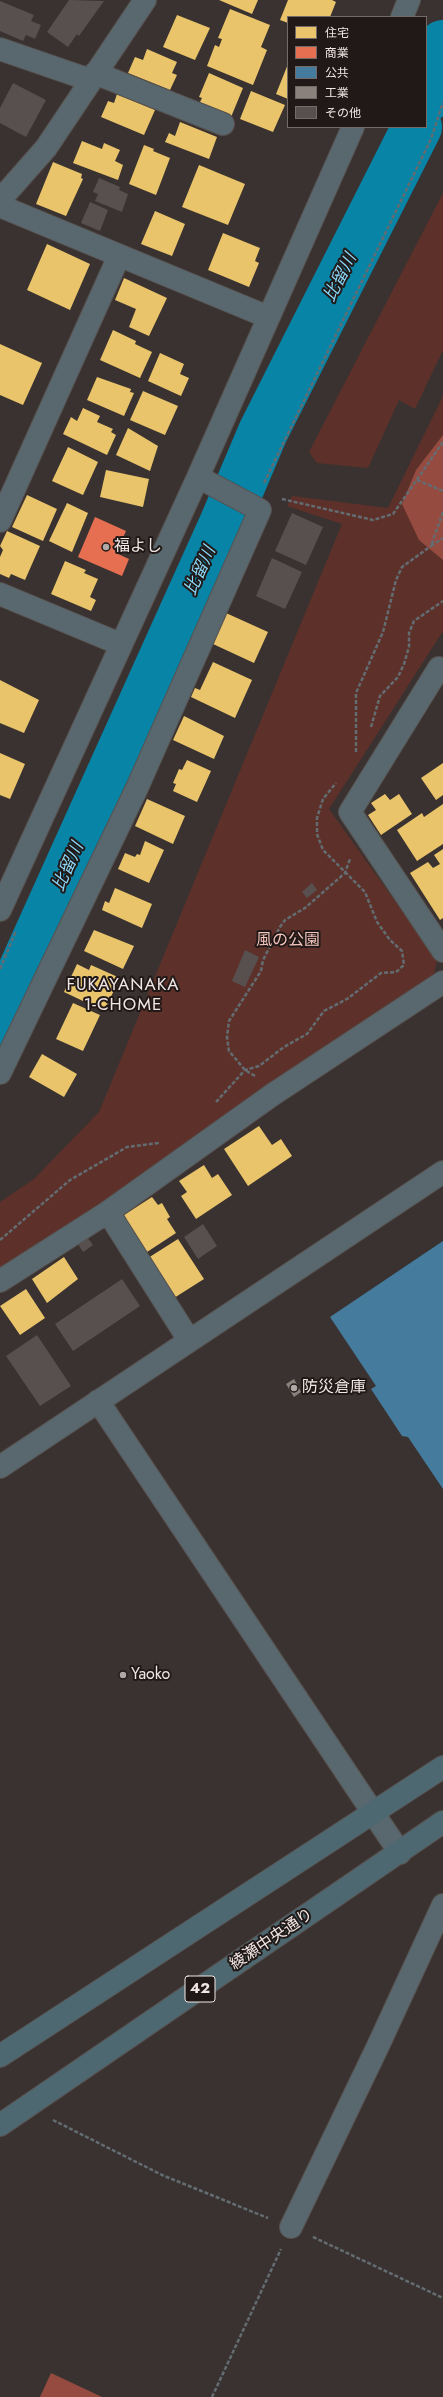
<!DOCTYPE html>
<html>
<head>
<meta charset="utf-8">
<style>
  body { margin:0 }
  #map { position:relative; width:443px; height:2397px; overflow:hidden; background:#3a3230; font-family:Jost,"Noto Sans JP",sans-serif }
  canvas { display:block }
  .legend { position:absolute; left:287px; top:16px; width:140px; height:112px; box-sizing:border-box; background:#201917; border:1px solid #746b69; margin:0; padding:5px 7px; list-style:none; font-size:12px; color:#f1e6e5 }
  .legend li { display:flex; align-items:center; gap:8px; height:20px }
  .legend b { width:20px; border:1px solid #746b69 }
</style>
</head>
<body>
<div id="map">
<canvas width="443" height="2397"></canvas>
<ul class="legend">
<li><b style="height:11px;background:#e9c46a"></b>住宅</li>
<li><b style="height:11px;background:#e76f51"></b>商業</li>
<li><b style="height:11px;background:#457b9d"></b>公共</li>
<li><b style="height:11px;background:#8a817c"></b>工業</li>
<li><b style="height:11px;background:#57504f"></b>その他</li>
</ul>
</div>
<script>
const context = document.querySelector('canvas').getContext('2d');
context.lineJoin = 'round';
function paint(path, color) {
  context.fillStyle = color;
  context.fill(path, 'evenodd');
}
function toPath(rows) {
  const path = new Path2D();
  for (const r of rows) {
    path.moveTo(r[0], r[1]);
    for (let i = 2; i < r.length; i += 2) path.lineTo(r[i], r[i + 1]);
  }
  return path;
}
function trace(path, color, width, dash) {
  context.strokeStyle = color;
  context.lineWidth = width;
  context.lineCap = dash ? 'butt' : 'round';
  context.setLineDash(dash || []);
  context.stroke(path);
}
function drawText(font, color, halo, rows, align = 'center') {
  context.font = font + ' Jost,"Noto Sans JP",sans-serif';
  context.lineWidth = 4;
  context.setLineDash([]);
  context.textBaseline = 'middle';
  context.strokeStyle = halo;
  context.fillStyle = color;
  for (const [text, x, y, turn = 0] of rows) {
    context.save();
    context.translate(x, y);
    context.rotate((+turn || 0) * Math.PI / 180);
    context.textAlign = isNaN(turn) ? turn : align;
    if (halo) context.strokeText(text, 0, 0);
    context.fillText(text, 0, 0);
    context.restore();
  }
}
paint(toPath([
  [443,193,443,350,415,409,399,400,368,468,317,463,309,452],
  [443,396,443,631,329,809,437,960,434,974,82,1216,0,1268,0,1202,34,1179,99,1112,342,524,287,506,292,496,388,508]
]), '#5d312a');
paint(toPath([
  [443,435,443,560,419,540,402,504,416,470],
  [51,2373,102,2397,40,2397]
]), '#964b40');
paint(toPath([
  [219,0,258,0,252,14],
  [288,0,332,0,336,2,330,17,288,17,288,23,280,20],
  [230,9,270,25,261,47,267,50,253,85,207,66,215,45,219,47,222,39,218,38],
  [177,15,210,28,195,60,163,47],
  [147,49,177,62,172,73,177,75,170,90,128,73,135,57,143,60],
  [288,64,288,99,276,94],
  [209,73,243,88,229,122,199,104,202,98,199,97],
  [251,91,285,105,273,132,240,119],
  [117,94,155,110,144,135,101,117,108,101,114,103],
  [180,122,217,137,209,159,165,142,169,133,175,136],
  [82,141,102,149,104,143,120,150,115,161,123,165,118,180,73,163],
  [144,145,154,149,153,151,170,158,156,195,129,184],
  [53,162,82,174,81,178,83,179,66,216,36,204],
  [199,165,245,184,228,225,182,207],
  [155,211,185,224,172,256,141,244],
  [223,233,260,248,255,261,259,263,249,287,208,270],
  [47,244,90,264,70,310,27,290],
  [124,278,167,298,149,336,129,327,136,309,115,300],
  [113,330,136,341,135,344,152,352,140,378,100,360],
  [0,344,42,363,23,405,0,395],
  [160,353,184,364,180,374,189,378,181,396,148,381],
  [97,377,131,389,130,392,134,393,124,416,87,400],
  [143,391,178,406,165,435,130,420],
  [83,408,100,416,97,422,113,429,111,432,116,435,107,455,63,434,71,417,77,421],
  [128,428,158,446,150,471,116,455],
  [68,447,98,462,83,495,52,481],
  [106,470,149,479,143,507,100,497],
  [27,495,57,509,43,541,12,527],
  [67,503,88,513,72,552,49,541],
  [7,531,40,546,25,580,11,574,9,578,0,574,0,557,3,550,0,546],
  [65,561,86,570,84,573,98,579,90,597,96,600,91,611,51,594],
  [226,613,268,632,254,663,213,644],
  [213,662,252,680,235,718,191,697,195,688,200,690],
  [0,680,39,700,24,733,0,723],
  [184,716,224,736,214,759,173,740],
  [0,753,25,764,10,799,0,795],
  [187,760,211,771,197,802,173,791,176,784,173,783,179,769,182,770],
  [443,763,443,795,436,800,421,778],
  [385,794,390,800,399,794,412,814,381,835,368,815,376,810,371,803],
  [147,799,185,816,173,844,135,826],
  [443,804,443,844,417,861,397,830,422,813,424,817],
  [145,841,164,850,149,883,118,869,125,853,135,857,137,854,140,855],
  [443,849,443,918,440,920,410,873,428,862,433,868,440,864,434,855],
  [115,888,152,904,142,928,102,910,105,901,109,903],
  [94,930,134,946,123,969,84,951],
  [77,964,89,970,91,965,120,978,104,1011,64,992],
  [73,1003,100,1015,83,1051,56,1039],
  [42,1054,77,1074,64,1097,29,1077],
  [259,1126,272,1145,281,1139,292,1156,248,1186,224,1149],
  [204,1165,212,1178,218,1174,232,1195,196,1219,181,1196,187,1192,179,1181],
  [152,1197,158,1205,162,1203,170,1217,167,1219,176,1233,144,1254,123,1222,127,1220,124,1215],
  [178,1239,204,1279,174,1298,148,1258],
  [64,1257,78,1279,47,1303,32,1279],
  [26,1289,45,1318,20,1335,0,1306]
]), '#e9c46a');
paint(toPath([
  [95,517,126,531,116,553,129,559,122,576,78,557]
]), '#e76f51');
paint(toPath([
  [443,1241,443,1489,408,1437,402,1436,371,1389,376,1386,330,1317]
]), '#457b9d');
paint(toPath([
  [294,1379,301,1392,294,1397,286,1384]
]), '#8a817c');
trace(toPath([
  [426,98,443,45],
  [0,1021,224,524,263,432,417,127]
]), '#0884a7', 50);
paint(toPath([
  [69,0,104,1,79,36,77,34,68,47,47,32],
  [0,1,34,15,31,21,41,25,35,39,26,35,23,41,0,31],
  [13,83,46,100,26,137,0,123,0,108],
  [99,178,120,187,119,190,128,194,122,212,95,201,98,194,93,192],
  [90,202,108,210,100,231,81,223],
  [292,513,323,527,306,565,275,551],
  [272,558,302,572,285,609,256,596],
  [312,883,317,890,307,898,302,892],
  [245,950,259,957,245,987,232,981],
  [203,1224,217,1246,198,1259,184,1237],
  [87,1237,93,1245,83,1252,78,1244],
  [122,1279,140,1306,73,1351,55,1324],
  [37,1335,71,1386,40,1406,6,1356]
]), '#57504f');
const minor = toPath([
  [402,17,409,0],
  [0,49,90,80],
  [95,73,223,124],
  [0,200,46,148,145,0],
  [0,206,268,317],
  [0,521,119,256],
  [0,594,120,644],
  [439,668,350,812,443,951],
  [0,910,198,477,353,127],
  [0,1073,137,788,260,510,198,477],
  [108,1212,189,1340],
  [0,1281,108,1212,272,1095,443,982],
  [98,1401,400,1853],
  [0,1467,443,1172],
  [291,2227,378,2046,443,1905]
]);
const major = toPath([
  [0,2056,443,1767],
  [0,2125,443,1822]
]);
trace(minor, '#56504e', 24);
trace(major, '#56504e', 24);
trace(toPath([
  [417,480,443,491],
  [264,483,431,139,443,102],
  [282,499,373,520,393,514,443,442],
  [443,512,431,546,443,538],
  [371,727,380,696,398,677,404,664,409,647,409,633,414,621,443,601],
  [356,752,356,693,383,632,396,580,402,567,431,546],
  [0,969,16,931],
  [255,1076,245,1070,229,1051,227,1037,229,1021,261,971,263,960,280,927,285,920,305,908,345,873,350,859],
  [216,1102,245,1070,259,1066,284,1047,307,1034,324,1011,347,999,381,973,396,972,404,965,402,951,390,940,377,922,365,892,323,850,317,834,317,818,323,799,336,783],
  [0,1240,70,1180,127,1147,159,1143],
  [53,2120,162,2175,268,2218],
  [313,2237,443,2298],
  [212,2397,281,2249]
]), '#636c71', 2.5, [4, 2]);
trace(minor, '#58686e', 22);
trace(major, '#4e6871', 22);
for (const [x, y, r, color] of [
  [106,547,4,"#b1a7a6"],
  [294,1388,4,"#b1a7a6"],
  [123,1675,4,"#b1a7a6"]
]) {
  const dot = new Path2D();
  dot.arc(x, y, r, 0, 2 * Math.PI);
  context.fillStyle = color;
  context.fill(dot);
  trace(dot, '#201917', 1.5);
}
for (const [x, y, w] of [
  [200,1989,30]
]) {
  const box = new Path2D();
  box.roundRect(x - w / 2, y - 13, w, 26, 3);
  context.fillStyle = '#201917';
  context.fill(box);
  trace(box, '#f1e6e5', 1);
}
drawText('bold 15px', '#f1e6e5', null, [
  ["42",200,1989]
]);
drawText('16px', '#f1e6e5', '#201917', [
  ["福よし",114,547],
  ["防災倉庫",302,1388],
  ["Yaoko",131,1675]
], 'left');
drawText('16px', '#f4c3bb', '#201917', [
  ["風の公園",288,941]
]);
drawText('16px', '#f1e6e5', '#201917', [
  ["綾瀬中央通り",272,1940,-34]
]);
drawText('italic 17px', '#8dd8f8', '#201917', [
  ["比留川",341,278,-63],
  ["比留川",201,571,-66],
  ["比留川",69,867,-66]
]);
context.letterSpacing = '1px';
drawText('17px', '#f1e6e5', '#201917', [
  ["FUKAYANAKA",123,986],
  ["1-CHOME",123,1006]
]);
context.letterSpacing = '0px';
</script>
</body>
</html>
